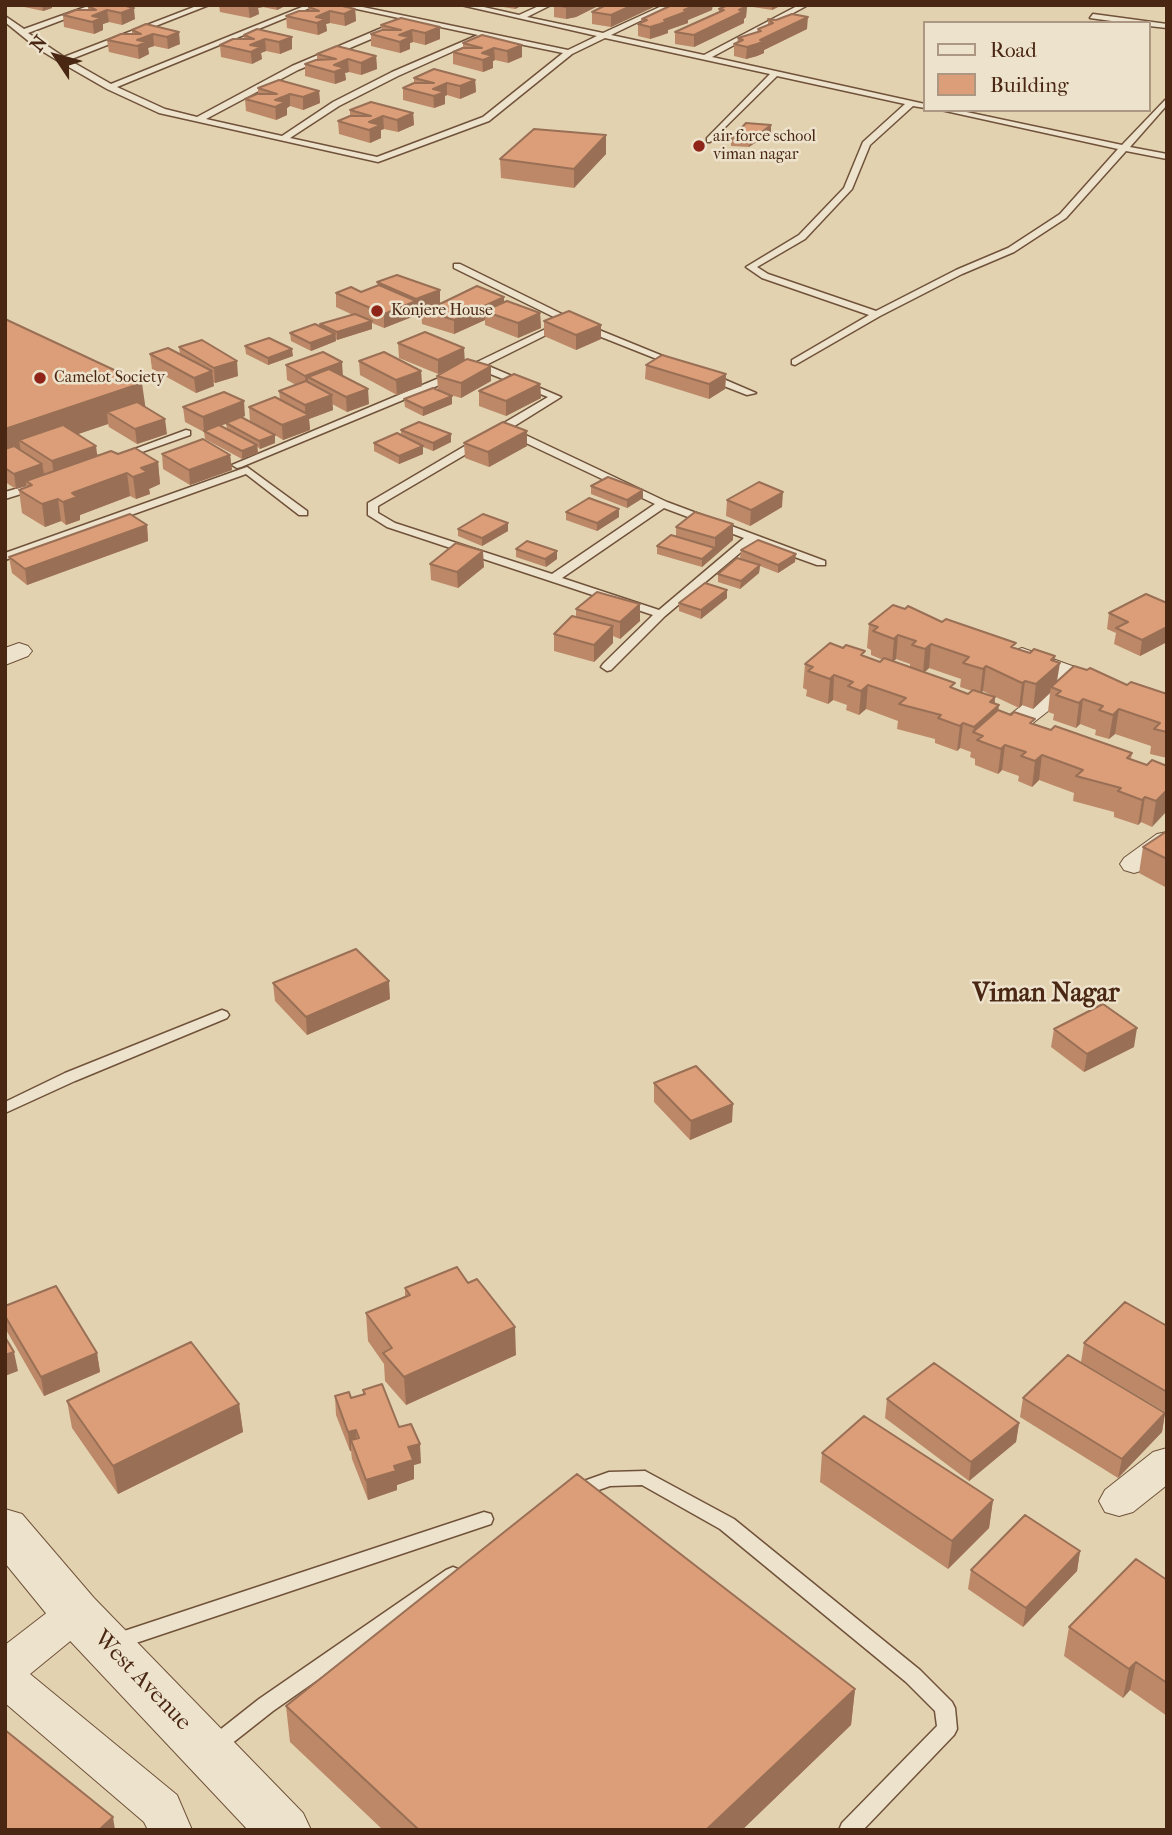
<!DOCTYPE html>
<html>
<head>
<meta charset="utf-8">
<style>
  body { margin:0 }
  #map { position:relative; width:1172px; height:1835px; overflow:hidden; background:#e3d2b0; font-family:"IM FELL French Canon",serif }
  canvas { display:block }
  .frame { position:absolute; inset:0; border:7px solid #492713; pointer-events:none }
  .legend { position:absolute; left:923px; top:21px; width:228px; height:91px; box-sizing:border-box; background:#ede2cc; border:2px solid #ab9782; margin:0; padding:9px 12px; list-style:none; font-size:21px; color:#492713 }
  .legend li { display:flex; align-items:center; gap:14px; height:35px }
  .legend b { width:35px; border:2px solid #ab9782 }
  .north { position:absolute; left:21px; top:21px; width:70px; height:70px; -webkit-text-stroke:5px #ede2cc; paint-order:stroke; rotate:306deg; font-size:19px; font-weight:700; line-height:28px; text-align:center; color:#492713 }
  .north::after { content:''; display:block; margin:auto; width:24px; height:32px; background:#492713; clip-path:polygon(50% 0,100% 100%,50% 72%,0 100%) }
</style>
</head>
<body>
<div id="map">
<canvas width="1172" height="1835"></canvas>
<div class="frame"></div>
<ul class="legend">
<li><b style="height:9px;background:#ede2cc"></b>Road</li>
<li><b style="height:19px;background:#db9e79"></b>Building</li>
</ul>
<div class="north">N</div>
</div>
<script>
const context = document.querySelector('canvas').getContext('2d');
context.lineJoin = 'round';
function toPath(rows) {
  const path = new Path2D();
  for (const r of rows) {
    path.moveTo(r[0], r[1]);
    for (let i = 2; i < r.length; i += 2) path.lineTo(r[i], r[i + 1]);
  }
  return path;
}
function trace(path, color, width, dash) {
  context.strokeStyle = color;
  context.lineWidth = width;
  context.lineCap = dash ? 'butt' : 'round';
  context.setLineDash(dash || []);
  context.stroke(path);
}
function paint(path, color) {
  context.fillStyle = color;
  context.fill(path, 'evenodd');
}
function drawText(font, color, halo, rows, align = 'center') {
  context.font = font + ' "IM FELL French Canon",serif';
  context.lineWidth = 5;
  context.setLineDash([]);
  context.textBaseline = 'middle';
  context.strokeStyle = halo;
  context.fillStyle = color;
  for (const [text, x, y, turn = 0] of rows) {
    context.save();
    context.translate(x, y);
    context.rotate((+turn || 0) * Math.PI / 180);
    context.textAlign = isNaN(turn) ? turn : align;
    if (halo) context.strokeText(text, 0, 0);
    context.fillText(text, 0, 0);
    context.restore();
  }
}
const service = toPath([
  [91,5,102,5,28,33,64,57,199,5,209,5,69,60,111,84,307,5,317,5,117,87,165,109,197,117,292,66,384,27,390,27,390,31,298,70,206,119,282,136,333,102,392,72,478,35,338,5,353,5,568,50,597,36,461,5,475,5,519,15,541,5,551,5,527,17,603,33,664,5,673,5,611,35,704,55,799,5,808,5,712,57,925,104,925,108,913,106,870,145,852,189,805,239,757,267,768,274,876,311,956,270,1008,248,1060,214,1118,149,941,110,957,110,1122,145,1167,98,1167,105,1130,147,1167,154,1167,159,1126,151,1066,218,1014,252,962,274,880,316,795,365,792,364,792,360,869,315,762,278,746,267,799,235,844,188,863,142,905,104,777,76,710,142,707,142,707,138,770,74,605,38,572,54,489,121,378,162,159,113,107,89,60,62,37,48,5,22,5,16,24,29,91,5],
  [485,37,563,53,483,117,377,157,290,138,339,106,398,76,485,37],
  [1093,14,1167,24,1167,28,1149,26,1149,23,1126,23,1090,18,1093,14],
  [454,264,460,264,572,319,680,363,672,365,566,323,454,268,454,264],
  [556,324,564,326,486,365,561,397,508,430,515,430,667,502,825,561,825,565,817,565,753,542,665,616,611,670,607,671,601,667,603,664,653,615,387,527,368,515,368,503,548,397,478,369,241,467,237,468,232,465,475,363,556,324],
  [507,430,507,434,655,504,552,574,395,523,378,513,378,506,507,430],
  [664,508,744,538,659,610,562,578,664,508],
  [706,375,714,375,756,393,747,395,706,379,706,375],
  [186,430,190,431,190,435,125,458,121,459,116,456,186,430],
  [247,467,307,511,307,515,299,515,246,474,5,560,5,553,247,467],
  [36,483,41,486,40,488,5,499,5,492,36,483],
  [222,1010,227,1012,229,1015,227,1018,75,1081,5,1113,5,1102,65,1073,222,1010],
  [645,1471,734,1519,920,1670,952,1702,955,1708,957,1729,954,1735,863,1830,839,1830,842,1823,937,1726,935,1711,906,1682,720,1529,642,1485,610,1486,573,1499,567,1497,564,1492,567,1487,609,1472,645,1471],
  [484,1512,491,1514,493,1519,491,1524,115,1650,108,1648,105,1642,108,1636,115,1634,484,1512],
  [453,1567,460,1570,462,1575,460,1580,273,1711,221,1752,214,1755,207,1752,204,1746,207,1740,259,1699,446,1570,453,1567]
]);
const minor = toPath([
  [19,643,28,646,32,651,28,656,5,665,5,648,19,643],
  [1022,648,1167,700,1167,717,1080,686,1029,726,1011,726,1007,720,1011,714,1057,678,1013,661,1009,656,1013,651,1022,648],
  [1167,832,1167,854,1144,870,1134,873,1124,870,1120,864,1124,858,1157,834,1167,832],
  [1167,1448,1167,1485,1133,1512,1119,1516,1105,1512,1099,1501,1105,1490,1153,1452,1167,1448],
  [76,1596,90,1601,96,1613,90,1625,30,1674,177,1795,192,1830,148,1830,144,1822,5,1703,5,1645,62,1601,76,1596]
]);
const tertiary = toPath([
  [5,1509,22,1514,94,1598,303,1813,311,1830,248,1830,58,1628,5,1563,5,1509]
]);
trace(service, '#70523a', 3);
trace(minor, '#70523a', 2);
trace(tertiary, '#70523a', 2);
paint(service, '#ede2cc');
paint(minor, '#ede2cc');
paint(tertiary, '#ede2cc');
paint(toPath([
  [15,5,52,5,52,8,43,11],
  [122,5,135,19,122,25,109,22,103,24,103,30,94,34,64,27,63,15,88,10,88,6],
  [219,5,287,5,277,10,263,7,258,8,259,14,250,18,220,12],
  [497,5,523,5,515,9,497,6],
  [554,5,600,5,576,17,566,19,554,17],
  [658,5,611,27,592,24,592,12],
  [753,5,782,5,772,10,753,7],
  [747,6,746,17,744,19,744,23,694,47,675,44,675,32,719,12,719,9],
  [309,7,355,9,356,21,345,26,330,23,326,24,327,31,318,35,287,28,286,16,309,11],
  [712,10,688,20,688,23,668,30,668,33,660,36,650,39,638,36,638,24,641,23,642,19],
  [768,19,807,29,764,50,764,53,757,56,746,59,734,56,734,44,737,43,738,38,757,32,758,29,768,25],
  [146,24,180,44,168,49,154,46,148,48,149,54,139,59,109,52,107,40,132,34,132,30],
  [381,25,440,27,440,39,425,45,413,42,410,43,410,49,400,53,371,46,371,34,382,30],
  [244,35,292,37,292,49,280,54,266,51,261,53,262,59,252,64,221,57,220,45,244,39],
  [482,35,522,57,508,63,495,60,493,61,493,68,483,72,453,64,453,52,463,48,463,43],
  [317,54,376,56,377,69,361,75,349,72,345,73,346,80,335,84,305,76,305,64,317,60],
  [414,78,475,80,476,92,460,99,447,95,445,96,445,104,434,108,403,100,403,88,414,83],
  [258,88,319,91,320,103,303,110,290,106,287,108,287,115,276,120,246,111,245,99,258,94],
  [350,110,413,113,414,125,398,132,384,129,381,130,381,138,370,143,339,134,338,121,350,116],
  [771,125,771,132,749,147,731,146,731,139],
  [606,154,574,188,501,178,500,159],
  [377,282,440,290,440,304,504,297,504,302,540,313,541,328,518,338,485,325,485,320,454,334,422,324,421,311,417,313,417,315,384,328,372,323,372,329,337,340,336,339,336,341,311,351,291,341,290,333,320,327,320,324,353,315,336,307,336,293,361,292,378,286],
  [5,319,145,407,167,434,137,444,109,427,108,424,78,434,98,455,118,454,158,462,160,484,149,489,150,494,136,499,130,496,80,515,80,520,66,525,61,521,45,527,22,513,19,490,27,487,26,486,16,489,5,482],
  [544,321,601,325,601,339,576,350,544,336],
  [398,343,465,360,491,381,461,398,444,393,452,404,423,416,405,407,404,399,438,390,437,376,445,371,438,374,399,358],
  [245,346,293,356,268,365,246,354],
  [179,347,238,376,215,383,213,382,214,386,196,393,152,369,150,354,180,354],
  [359,361,421,371,422,386,397,395,360,375],
  [286,365,343,377,369,404,347,412,332,404,333,410,309,419,310,430,283,440,275,435,275,443,260,449,257,447,258,453,242,459,205,439,204,432,185,422,183,407,245,416,242,417,250,422,249,407,280,400,279,391,296,385,287,380],
  [226,424,227,429,221,426],
  [646,365,726,374,725,389,709,399,645,379],
  [540,384,541,398,506,416,479,406,479,391],
  [401,430,451,442,433,451,423,447,423,454,399,464,374,451,374,443,401,435],
  [527,431,527,446,489,467,465,458,464,443],
  [162,454,230,455,232,470,190,485,163,469],
  [591,486,643,498,627,508,591,494],
  [727,500,782,507,750,526,726,516],
  [619,509,619,517,597,531,566,520,566,512],
  [508,523,508,531,482,546,458,536,458,529],
  [147,525,148,541,27,585,12,573,9,557],
  [676,527,733,540,702,567,657,554,657,546,676,536],
  [516,549,557,551,557,559,546,567,516,557],
  [741,550,795,562,778,573,760,566,759,573,740,589,718,582,718,574,747,561,740,558],
  [430,564,484,567,458,588,431,580],
  [727,590,727,598,701,619,679,611,679,603],
  [1167,603,1167,642,1140,656,1114,644,1116,633,1107,629,1109,613],
  [640,604,640,621,620,639,613,636,613,643,594,662,554,651,554,634,576,617,576,609],
  [942,622,1030,653,1055,656,1055,661,1057,682,1127,685,1167,694,1167,758,1150,754,1151,746,1115,734,1109,739,1095,735,1096,730,1080,724,1076,728,1053,720,1054,714,1048,712,1050,693,1033,709,1022,705,1019,708,983,691,981,692,995,697,995,703,998,710,1051,730,1132,753,1131,759,1147,765,1167,766,1152,827,1141,822,1138,825,1114,817,1114,812,1073,801,1074,793,1039,780,1032,787,1018,781,1019,776,1002,770,998,774,975,765,975,759,970,757,971,752,960,748,957,751,935,743,935,739,897,729,898,721,866,709,859,715,846,710,847,705,833,700,828,704,806,696,807,690,803,688,805,664,843,648,880,662,883,660,871,655,871,650,867,648,869,624],
  [896,659,910,664,910,667,893,661],
  [929,668,961,679,960,687,972,691,968,694,954,689,924,672],
  [1167,831,1167,888,1139,873,1143,847],
  [273,983,390,999,307,1035,275,1001],
  [1054,1029,1134,1047,1084,1072,1051,1047],
  [654,1083,732,1122,690,1140,654,1102],
  [468,1283,516,1355,406,1405,385,1381,384,1364,368,1341,366,1313,405,1296,405,1288],
  [5,1306,97,1353,100,1372,44,1396,5,1328],
  [1167,1326,1167,1413,1081,1362,1084,1343],
  [363,1390,399,1427,421,1463,414,1465,414,1479,397,1485,397,1490,368,1500,352,1459,351,1451,350,1451,336,1415,335,1396,351,1398,363,1395],
  [1023,1398,1165,1413,1162,1432,1118,1478,1020,1417],
  [887,1399,1019,1423,1016,1442,969,1481,885,1418],
  [67,1401,239,1404,243,1432,118,1494,72,1428],
  [822,1453,993,1500,989,1528,948,1569,820,1482],
  [1080,1551,1077,1571,1023,1627,968,1589,971,1570],
  [1167,1580,1167,1716,1130,1690,1123,1698,1064,1656,1069,1627],
  [855,1689,851,1725,742,1830,383,1830,290,1742,286,1706]
]), '#bc8868');
paint(toPath([
  [42,5,52,5,52,8,43,11],
  [248,5,263,5,263,7,258,8,259,14,250,18],
  [276,5,287,5,277,10],
  [515,5,523,5,515,9],
  [575,5,600,5,576,17,566,19,566,7],
  [633,5,658,5,611,27,611,15],
  [696,5,713,5,712,10,688,20,688,23,668,30,668,33,650,39,650,27],
  [772,5,782,5,772,10],
  [747,6,746,17,744,19,744,23,694,47,694,35],
  [134,8,135,19,122,25,121,13],
  [355,9,356,21,345,26,344,14],
  [107,10,109,22,103,24,103,30,94,34,92,16],
  [330,11,330,23,326,24,327,31,318,35,316,17],
  [808,17,807,29,764,50,764,53,757,56,746,59,747,47],
  [440,27,440,39,425,45,425,33],
  [412,30,413,42,410,43,410,49,400,53,399,35],
  [179,32,180,44,168,49,167,37],
  [153,34,154,46,148,48,149,54,139,59,137,40],
  [292,37,292,49,280,54,279,42],
  [265,39,266,51,261,53,262,59,252,64,250,45],
  [522,45,522,57,508,63,507,51],
  [494,48,495,60,493,61,493,68,483,72,482,53],
  [376,56,377,69,361,75,361,63],
  [348,59,349,72,345,73,346,80,335,84,334,65],
  [475,80,476,92,460,99,460,86],
  [447,83,447,95,445,96,445,104,434,108,433,89],
  [319,91,320,103,303,110,303,97],
  [290,94,290,106,287,108,287,115,276,120,275,100],
  [413,113,414,125,398,132,397,120],
  [383,116,384,129,381,130,381,138,370,143,369,122],
  [771,125,771,132,749,147,750,141],
  [606,135,606,154,574,188,574,169],
  [440,290,440,304,421,309,421,311,417,313,417,315,384,328,384,314],
  [504,297,504,311,484,311,485,320,454,334,454,320],
  [540,313,541,328,518,338,518,323],
  [372,321,372,329,337,340,337,332],
  [601,325,601,339,576,350,576,335],
  [335,334,336,341,311,351,310,343],
  [464,348,465,363,438,374,438,360],
  [292,349,293,356,268,365,268,358],
  [237,361,238,376,215,383,214,368],
  [342,362,343,377,308,377,308,389,306,390,305,376],
  [491,366,491,381,461,398,461,383],
  [212,371,214,386,196,393,194,378],
  [421,371,422,386,397,395,396,380],
  [726,374,725,389,709,399,709,384],
  [142,383,146,411,107,412,108,424,34,449,19,440,21,453,5,459,5,429],
  [540,384,541,398,506,416,506,401],
  [368,389,369,404,347,412,346,397],
  [332,395,333,410,309,419,310,430,283,440,282,425,305,416,305,405],
  [452,396,452,404,423,416,423,408],
  [244,401,245,416,204,432,203,417],
  [165,419,167,434,137,444,135,429],
  [527,431,527,446,489,467,488,452],
  [451,434,451,442,433,451,433,443],
  [275,435,275,443,260,449,259,441],
  [257,445,258,453,242,459,242,451],
  [96,446,98,461,54,476,52,461],
  [423,446,423,454,399,464,399,456],
  [230,455,232,470,190,485,189,470],
  [158,462,160,484,149,489,150,494,136,499,133,477,141,468],
  [42,464,45,479,26,481,26,486,16,489,14,474],
  [127,473,130,496,80,515,80,520,66,525,63,502,72,493],
  [643,490,643,498,627,508,627,500],
  [783,492,782,507,750,526,751,510],
  [58,499,61,521,45,527,42,504],
  [619,509,619,517,597,531,597,523],
  [508,523,508,531,482,546,482,538],
  [733,524,733,540,702,567,702,559,715,548,715,538],
  [147,525,148,541,27,585,25,569],
  [483,551,484,567,458,588,457,572],
  [557,551,557,559,546,567,545,559],
  [796,554,795,562,778,573,778,565],
  [760,565,759,573,740,589,741,581],
  [727,590,727,598,701,619,701,610],
  [640,604,640,621,620,639,620,622],
  [613,626,613,643,594,662,594,645],
  [1167,627,1167,642,1140,656,1142,640],
  [898,635,896,659,892,663,894,639],
  [931,644,929,668,923,674,925,649],
  [1055,656,1054,668,1060,663,1056,687,1051,687,1050,693,1033,709,1036,684,1051,660],
  [986,666,983,691,980,694,983,669],
  [834,675,833,700,828,704,830,679],
  [1025,681,1022,705,1019,708,1022,683],
  [868,685,866,709,859,715,861,691],
  [995,697,994,709,999,705,996,729,983,736,973,732,974,727,990,702],
  [1083,699,1080,724,1076,728,1079,703],
  [1119,709,1115,734,1109,739,1113,715],
  [963,723,960,748,957,751,960,726],
  [1005,745,1002,770,998,774,1001,749],
  [1042,755,1039,780,1032,787,1035,761],
  [1167,790,1167,811,1152,827,1156,801],
  [1145,797,1141,822,1138,825,1142,800],
  [389,981,390,999,307,1035,306,1017],
  [1137,1028,1134,1047,1084,1072,1087,1054],
  [733,1104,732,1122,690,1140,691,1121],
  [515,1327,516,1355,406,1405,404,1377],
  [14,1352,18,1371,5,1376,5,1355],
  [97,1353,100,1372,44,1396,41,1377],
  [239,1404,243,1432,118,1494,113,1466],
  [1165,1413,1162,1432,1118,1478,1122,1459],
  [1019,1423,1016,1442,969,1481,971,1462],
  [356,1430,357,1449,351,1440,351,1451,350,1451,348,1432],
  [420,1444,421,1463,414,1465,414,1479,397,1485,397,1490,368,1500,366,1480,394,1466,408,1447],
  [993,1500,989,1528,948,1569,952,1541],
  [1080,1551,1077,1571,1023,1627,1026,1608],
  [1136,1662,1130,1690,1123,1698,1129,1669],
  [855,1689,851,1725,742,1830,706,1830],
  [113,1817,115,1830,99,1830]
]), '#996f55');
const building = toPath([
  [90,5,122,5,134,8,121,13,107,10,92,16,102,18,92,22,63,15,76,10,96,10,88,6,90,5],
  [314,5,338,5,355,9,344,14,330,11,316,17,326,19,317,23,286,16,299,11,319,11,309,7,314,5],
  [556,5,575,5,566,7,556,5],
  [606,5,633,5,611,15,592,12,606,5],
  [672,5,696,5,684,10,688,11,664,20,668,21,660,24,650,27,638,24,647,20,642,19,672,5],
  [728,5,747,6,739,10,744,11,694,35,675,32,724,10,719,9,728,5],
  [792,14,808,17,760,40,765,41,757,44,747,47,734,44,743,40,738,38,761,31,758,29,773,23,768,19,776,20,792,14],
  [401,18,440,27,425,33,412,30,399,35,410,37,400,42,371,34,382,30,401,30,381,25,401,18],
  [146,24,179,32,167,37,153,34,137,40,147,42,137,46,107,40,121,34,141,34,132,30,146,24],
  [257,29,292,37,279,42,265,39,250,45,261,47,251,52,220,45,233,39,254,39,244,35,257,29],
  [482,35,522,45,507,51,494,48,482,53,493,56,483,60,453,52,463,48,482,48,463,43,482,35],
  [337,46,376,56,361,63,348,59,334,65,345,68,334,72,305,64,316,60,336,59,317,54,337,46],
  [434,69,475,80,460,86,447,83,433,89,445,92,434,96,403,88,414,83,434,83,414,78,434,69],
  [279,80,319,91,303,97,290,94,275,100,286,102,275,107,245,99,257,94,277,94,258,88,279,80],
  [371,102,413,113,397,120,383,116,369,122,381,125,369,130,338,121,350,116,371,116,350,110,371,102],
  [746,123,771,125,750,141,731,139,746,123],
  [534,129,606,135,574,169,500,159,534,129],
  [397,275,440,290,416,299,377,282,397,275],
  [379,285,416,301,384,314,336,293,351,287,361,292,379,285],
  [477,286,504,297,454,320,421,309,442,303,477,286],
  [507,301,540,313,518,323,484,311,507,301],
  [569,311,601,325,576,335,544,321,569,311],
  [355,314,372,321,337,332,320,324,355,314],
  [5,319,142,383,5,429,5,319],
  [315,324,335,334,310,343,290,333,315,324],
  [425,332,464,348,438,360,398,343,425,332],
  [269,338,292,349,268,358,245,346,269,338],
  [202,340,237,361,214,368,179,347,202,340],
  [168,348,212,371,194,378,150,354,168,348],
  [323,352,342,362,305,376,286,365,323,352],
  [384,352,421,371,396,380,359,361,384,352],
  [662,355,726,374,709,384,646,365,662,355],
  [467,359,491,366,461,383,437,376,467,359],
  [329,369,368,389,346,397,308,377,329,369],
  [514,374,540,384,506,401,479,391,514,374],
  [306,381,332,395,305,405,279,391,306,381],
  [433,388,452,396,423,408,404,399,433,388],
  [224,392,244,401,203,417,183,407,224,392],
  [275,397,309,415,282,425,249,407,275,397],
  [137,402,165,419,135,429,107,412,137,402],
  [241,417,275,435,259,441,226,423,241,417],
  [419,422,451,434,433,443,401,430,419,422],
  [503,422,527,431,488,452,464,443,503,422],
  [63,425,96,446,52,461,19,440,63,425],
  [219,425,257,445,242,451,204,431,219,425],
  [397,433,423,446,399,456,374,443,397,433],
  [203,439,230,455,189,470,162,454,203,439],
  [14,446,42,464,14,474,5,468,5,449,14,446],
  [135,448,158,462,141,468,147,472,133,477,127,473,72,493,77,497,63,502,58,499,42,504,19,490,32,485,26,481,111,451,118,454,135,448],
  [608,477,643,490,627,500,591,486,608,477],
  [759,482,783,492,751,510,727,500,759,482],
  [589,498,619,509,597,523,566,512,589,498],
  [695,512,733,524,715,538,676,527,695,512],
  [130,514,147,525,25,569,9,557,130,514],
  [483,514,508,523,482,538,458,529,483,514],
  [671,535,715,548,702,559,657,546,671,535],
  [758,540,796,554,778,565,741,550,758,540],
  [527,541,557,551,545,559,516,549,527,541],
  [456,543,483,551,457,572,430,564,456,543],
  [737,558,760,565,741,581,718,574,737,558],
  [705,583,727,590,701,610,679,603,705,583],
  [597,592,640,604,620,622,576,609,597,592],
  [1146,594,1167,603,1167,627,1142,640,1116,628,1128,622,1109,613,1146,594],
  [893,605,905,609,908,606,942,622,946,619,1016,643,1011,647,1030,653,1034,649,1055,656,1051,660,1060,663,1036,684,1025,681,1022,683,986,666,983,669,963,663,969,657,931,644,925,649,912,645,916,641,898,635,894,639,873,631,878,627,869,624,893,605],
  [572,616,613,626,594,645,554,634,572,616],
  [830,643,843,648,846,645,865,651,861,655,880,662,884,658,955,683,950,687,968,694,973,690,995,697,990,702,999,705,974,727,963,723,960,726,938,718,941,715,899,704,906,698,868,685,861,691,848,686,853,682,834,675,830,679,808,671,813,667,805,664,830,643],
  [1074,666,1087,670,1090,668,1127,685,1131,682,1167,694,1167,732,1154,729,1160,723,1119,709,1113,715,1099,710,1103,706,1083,699,1079,703,1056,695,1061,691,1051,687,1074,666],
  [998,710,1011,715,1014,712,1035,719,1030,723,1051,730,1055,726,1132,753,1127,758,1147,765,1152,760,1167,766,1167,790,1156,801,1145,797,1142,800,1118,791,1121,788,1076,776,1083,770,1042,755,1035,761,1021,756,1026,752,1005,745,1001,749,977,740,983,736,973,732,998,710],
  [1167,831,1167,859,1143,847,1167,831],
  [356,949,389,981,306,1017,273,983,356,949],
  [1103,1004,1137,1028,1087,1054,1054,1029,1103,1004],
  [696,1066,733,1104,691,1121,654,1083,696,1066],
  [457,1267,468,1283,477,1279,515,1327,404,1377,383,1353,392,1348,366,1313,410,1295,405,1288,457,1267],
  [56,1286,97,1353,41,1377,5,1316,5,1306,56,1286],
  [1125,1302,1167,1326,1167,1392,1084,1343,1125,1302],
  [5,1337,14,1352,5,1355,5,1337],
  [191,1342,239,1404,113,1466,67,1401,191,1342],
  [1068,1355,1165,1413,1122,1459,1023,1398,1068,1355],
  [934,1363,1019,1423,971,1462,887,1399,934,1363],
  [382,1384,399,1427,411,1424,420,1444,408,1447,413,1460,394,1466,396,1471,366,1480,351,1440,359,1438,356,1430,348,1432,335,1396,349,1392,351,1398,365,1394,363,1390,382,1384],
  [864,1416,993,1500,952,1541,822,1453,864,1416],
  [577,1474,855,1689,706,1830,419,1830,286,1706,577,1474],
  [1025,1515,1080,1551,1026,1608,971,1570,1025,1515],
  [1136,1559,1167,1580,1167,1683,1136,1662,1129,1669,1069,1627,1136,1559],
  [5,1730,113,1817,99,1830,5,1830,5,1730]
]);
paint(building, '#db9e79');
trace(building, '#996f55', 2);
for (const [x, y, r, color] of [
  [699,146,7,"#8f2418"],
  [377,311,7,"#8f2418"],
  [40,378,7,"#8f2418"]
]) {
  const dot = new Path2D();
  dot.arc(x, y, r, 0, 2 * Math.PI);
  context.fillStyle = color;
  context.fill(dot);
  trace(dot, '#ede2cc', 2.5);
}
drawText('16px', '#492713', '#ede2cc', [
  ["air force school",713,137],
  ["viman nagar",713,155],
  ["Konjere House",391,311],
  ["Camelot Society",54,378]
], 'left');
drawText('23px', '#492713', '#ede2cc', [
  ["West Avenue",142,1681,46]
]);
drawText('bold 26px', '#492713', '#ede2cc', [
  ["Viman Nagar",1046,995]
]);
</script>
</body>
</html>
